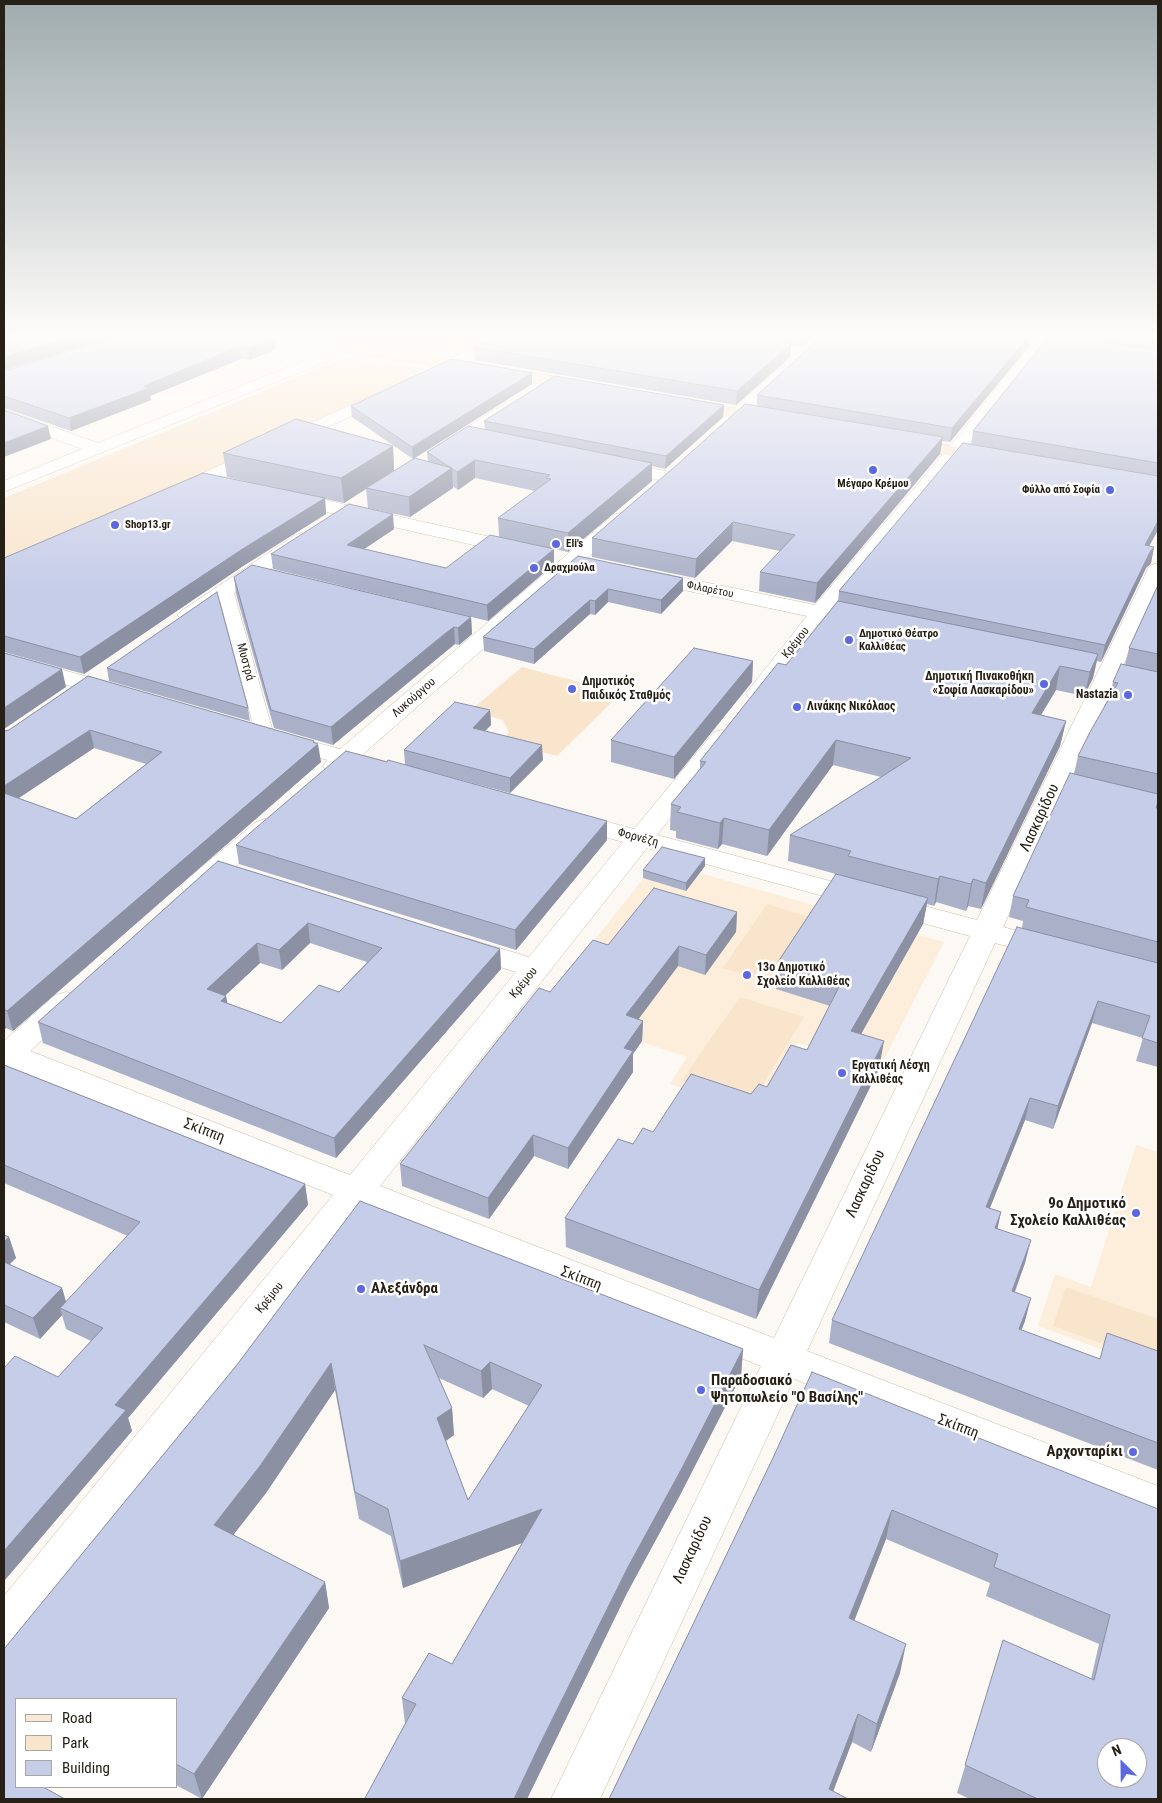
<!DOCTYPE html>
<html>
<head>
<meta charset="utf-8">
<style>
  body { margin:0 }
  #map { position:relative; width:1162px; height:1803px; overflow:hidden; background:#fcf8f3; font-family:"Roboto Condensed",sans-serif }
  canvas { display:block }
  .frame { position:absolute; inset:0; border:5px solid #272016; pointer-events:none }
  .legend { position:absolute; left:15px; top:1698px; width:162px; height:90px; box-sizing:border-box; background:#fff; border:1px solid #a9a6a2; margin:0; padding:6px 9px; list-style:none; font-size:15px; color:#272016 }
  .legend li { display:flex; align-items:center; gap:10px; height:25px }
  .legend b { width:25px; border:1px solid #a9a6a2 }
  .north { position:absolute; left:1097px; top:1738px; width:50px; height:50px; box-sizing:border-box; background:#fff; border:1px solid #a9a6a2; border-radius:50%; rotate:337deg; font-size:14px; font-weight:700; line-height:20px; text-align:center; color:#272016 }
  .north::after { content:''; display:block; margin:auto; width:18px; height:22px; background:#5b68df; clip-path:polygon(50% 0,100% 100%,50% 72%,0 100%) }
</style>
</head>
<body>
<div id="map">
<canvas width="1162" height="1803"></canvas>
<div class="frame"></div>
<ul class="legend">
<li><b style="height:6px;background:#f8ead7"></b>Road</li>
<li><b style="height:14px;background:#f9e5cc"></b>Park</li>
<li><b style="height:14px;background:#c6cde9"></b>Building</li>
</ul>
<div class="north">N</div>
</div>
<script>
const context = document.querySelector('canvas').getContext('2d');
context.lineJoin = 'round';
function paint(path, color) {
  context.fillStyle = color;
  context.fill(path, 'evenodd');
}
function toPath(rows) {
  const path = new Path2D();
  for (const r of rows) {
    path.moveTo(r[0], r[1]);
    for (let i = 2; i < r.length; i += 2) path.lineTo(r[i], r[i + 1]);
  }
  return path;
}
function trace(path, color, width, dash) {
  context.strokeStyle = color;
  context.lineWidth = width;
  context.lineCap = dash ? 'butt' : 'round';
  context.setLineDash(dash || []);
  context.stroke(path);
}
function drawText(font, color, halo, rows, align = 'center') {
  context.font = font + ' "Roboto Condensed",sans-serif';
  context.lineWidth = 5;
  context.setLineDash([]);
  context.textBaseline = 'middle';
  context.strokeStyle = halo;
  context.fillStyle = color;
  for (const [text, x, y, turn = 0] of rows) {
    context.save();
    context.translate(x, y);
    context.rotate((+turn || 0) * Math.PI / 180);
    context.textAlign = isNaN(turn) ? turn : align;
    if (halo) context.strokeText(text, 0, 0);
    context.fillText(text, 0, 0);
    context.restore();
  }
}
paint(toPath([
  [657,861,944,942,879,1069,798,1043,757,1113,670,1084,687,1057,540,1009],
  [1136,1145,1158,1152,1158,1370,1038,1326,1055,1274,1091,1287]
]), '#fdeedb');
paint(toPath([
  [510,337,460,355,375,340,374,338],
  [343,358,429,369,208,473,4,561,4,498],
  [522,667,621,693,557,756,501,741,509,733,503,720,470,711],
  [767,904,812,918,770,982,723,968],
  [740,997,804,1017,751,1104,682,1080],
  [1066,1287,1158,1319,1158,1364,1053,1326]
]), '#f9e5cc');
const pedestrian = toPath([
  [225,584,231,586,233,589,274,736,271,740,265,742,259,740,256,736,217,589,219,586,225,584]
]);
const minor = toPath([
  [352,337,369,337,348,353,4,492,4,481,82,449,4,420,4,409,98,443,338,347,352,337],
  [501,337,521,337,519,340,432,377,420,377,418,374,420,371,501,337],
  [815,337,831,337,727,433,715,433,713,429,715,425,815,337],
  [1038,337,1053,337,961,455,834,609,843,612,847,616,843,620,836,622,825,620,765,698,757,700,749,698,746,693,807,616,646,582,639,580,636,576,639,572,646,570,815,605,949,447,1038,337],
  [385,389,391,391,393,394,391,397,185,495,179,496,173,495,170,491,173,487,385,389],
  [515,399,521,401,523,404,521,407,452,452,446,453,440,452,437,448,440,444,509,401,515,399],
  [615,461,676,473,679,477,676,481,670,482,609,470,606,466,609,462,615,461],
  [289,492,518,543,525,545,528,549,525,553,518,555,282,502,280,498,282,494,289,492],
  [620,513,627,515,629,519,627,523,362,755,384,761,387,766,384,771,375,773,349,766,344,771,335,773,326,771,323,766,327,760,276,746,272,741,276,736,284,734,340,749,613,515,620,513],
  [302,533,309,535,312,539,309,543,195,619,188,621,181,619,177,615,181,611,295,535,302,533],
  [1158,563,1158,590,1003,927,1058,942,1062,948,1058,954,1048,957,995,943,807,1351,1158,1486,1158,1523,794,1379,600,1799,551,1799,761,1366,363,1208,20,1644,4,1650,4,1596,333,1195,10,1067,4,1068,4,1041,55,995,66,992,77,995,81,1002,77,1009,30,1051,350,1175,516,972,456,953,452,947,456,941,466,938,529,957,623,842,562,825,558,820,562,815,571,812,634,829,714,732,722,730,730,732,734,737,657,835,977,920,1148,569,1151,565,1158,563],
  [647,848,970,936,774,1338,380,1186,647,848],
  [4,653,123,687,126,692,123,697,115,699,4,667,4,653],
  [265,819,274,822,278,827,274,832,205,893,195,895,185,893,181,887,185,881,256,822,265,819]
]);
const tertiary = toPath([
  [260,337,301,337,349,343,354,345,357,348,354,351,349,353,267,341,262,340,260,337]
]);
const secondary = toPath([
  [349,343,450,358,584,382,590,384,592,387,590,390,584,392,450,368,344,351,341,348,344,345,349,343],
  [688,400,771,415,777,416,779,420,777,424,771,425,682,408,680,405,682,402,688,400],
  [904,438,993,453,999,454,1002,458,999,462,993,463,898,447,895,443,898,439,904,438]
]);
trace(pedestrian, '#cfbca3', 1);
trace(minor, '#cfbca3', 1);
trace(tertiary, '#cfbca3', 1);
trace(secondary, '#cfbca3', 1);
paint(pedestrian, '#fff');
paint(minor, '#fff');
paint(tertiary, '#fff');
paint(secondary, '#f8ead7');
paint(toPath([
  [116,337,275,344,274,350,250,360,241,359,150,396,151,400,71,431,4,408,4,371],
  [499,337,813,337,802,346,791,344,790,357,736,405,475,360,474,347],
  [1067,337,1158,337,1158,350],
  [1030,345,950,442,942,441,940,454,815,603,759,591,760,572,780,551,732,541,695,578,592,557,592,538,757,406,757,395],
  [1158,350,1158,530,1149,546,1154,547,1151,563,1146,568,1101,662,1097,661,1093,678,1084,696,1056,690,1041,715,1066,721,1060,746,981,909,968,906,966,911,936,902,934,906,927,904,923,924,861,1034,879,1069,756,1319,566,1247,565,1218,633,1144,653,1132,751,1094,767,1087,807,1050,830,1006,776,989,778,962,836,874,788,861,790,835,881,777,833,765,767,856,722,844,718,849,676,838,676,831,670,830,671,804,700,770,700,761,786,665,838,601,839,591,971,445,973,431],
  [532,373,532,384,415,458,428,462,427,452,485,430,484,421,724,405,723,417,665,469,652,466,652,481,568,552,499,537,498,518,535,491,475,478,458,490,453,486,453,488,410,517,368,508,366,489,344,503,325,499,326,514,243,566,84,674,4,652,4,558,275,488,227,477,223,453,393,446,394,471,413,459,352,417,351,406],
  [394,529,364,549,446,568,554,549,554,564,488,621,273,569,271,554],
  [578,556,683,578,683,591,661,614,608,602,595,615,590,614,534,664,484,651,483,637],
  [234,577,471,617,472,634,459,645,455,644,443,653,333,745,274,728,236,594],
  [1158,585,1158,1067,1136,1061,1143,1038,1092,1023,1053,1129,1025,1120,990,1208,997,1229,1025,1263,1015,1292,1025,1321,1021,1330,1100,1359,1107,1333,1158,1351,1158,1470,829,1343,832,1320,1022,928,1023,921,1009,917,1013,896,1074,774,1078,756,1109,698,1113,682,1125,665,1129,648],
  [753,661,752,682,674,779,611,762,611,740],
  [107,668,248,708,250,721,109,681],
  [88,676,315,743,321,762,13,1031,6,1028,4,1030,4,731,9,730],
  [94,748,146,764,76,819,18,798],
  [490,710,491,725,485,731,543,760,510,793,405,765,404,750],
  [607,821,607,840,516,950,239,864,236,845],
  [218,861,500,949,501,969,336,1158,43,1043,38,1022],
  [310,943,367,962,339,992,281,1023,227,1003,226,996,225,995,260,963,282,970],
  [705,866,686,891,643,878,643,870],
  [737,912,736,932,705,975,678,966,638,1019,643,1021,642,1041,633,1054,633,1072,568,1169,534,1156,489,1219,402,1186,400,1164,550,992,608,945],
  [4,1065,305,1184,308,1205,128,1418,132,1431,4,1581,4,1368,58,1377,91,1341,66,1329,62,1315,40,1339,4,1322,4,1235,9,1237,16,1258,9,1264,62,1288,66,1302,128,1236,4,1183],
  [360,1201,743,1349,741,1376,679,1497,627,1593,527,1799,365,1799,365,1798,405,1724,402,1698,429,1653,452,1664,522,1543,403,1588,391,1536,359,1519,335,1390,266,1493,233,1535,325,1582,329,1608,202,1799,176,1785,176,1699,16,1699,16,1787,43,1787,65,1799,4,1799,4,1649,236,1366],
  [439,1378,483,1398,492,1389,529,1406,468,1500,446,1441,454,1435,452,1408],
  [772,1460,1158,1509,1158,1799,970,1799,957,1793,1003,1640,1091,1679,1099,1644,986,1596,990,1583,886,1539,854,1621,900,1673,871,1752,852,1742,833,1792,609,1799]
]), '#aab0c8');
paint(toPath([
  [71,337,114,337,4,370,4,357],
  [273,337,274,337,275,344,274,350,250,360,248,348],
  [803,337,813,337,802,346],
  [1028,337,1031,337,1030,345,950,442,952,428],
  [791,344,790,357,736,405,737,391],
  [239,346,241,359,150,396,151,400,71,431,69,418,144,386],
  [532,373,532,384,413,459,412,447],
  [724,405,723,417,665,469,666,456],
  [48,426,51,439,4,457,4,443],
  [943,437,940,454,815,603,817,583],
  [393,446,394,471,344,503,341,478],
  [475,460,475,478,458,490,457,472],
  [652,463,652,481,568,552,568,533],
  [452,468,453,488,410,517,409,497],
  [325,498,326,514,243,566,84,674,80,657,241,550],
  [393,514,394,529,348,560,347,545],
  [1158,521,1158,530,1141,561,1145,545],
  [733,522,732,541,695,578,696,559],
  [1154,547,1151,563,1146,568,1101,662,1105,645,1150,552],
  [554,549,554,564,488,621,487,605],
  [683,578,683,591,661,614,661,600],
  [608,589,608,602,595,615,595,601],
  [590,600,590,614,534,664,534,649],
  [471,617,472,634,459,645,458,628],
  [454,627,455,644,333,745,331,727],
  [1098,654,1093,678,1084,696,1090,672],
  [753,661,752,682,674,779,674,757],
  [1060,666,1056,690,1027,738,1032,713],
  [62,669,66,687,4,729,4,708],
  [490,710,491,725,473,743,473,728],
  [1066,721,1060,746,981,909,986,883],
  [90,730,94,748,4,808,4,786],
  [836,740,833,765,767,856,769,830],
  [314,741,315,747,318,744,321,762,13,1031,7,1011],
  [542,745,543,760,510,793,510,778],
  [724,818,722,844,718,849,720,823],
  [607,821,607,840,516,950,515,930],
  [705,858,705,866,686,891,686,883],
  [940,876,936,902,934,906,938,879],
  [973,879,968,906,966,911,971,884],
  [928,898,923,924,847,1059,851,1031],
  [737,912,736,932,705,975,706,955],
  [308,923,310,943,282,970,279,950],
  [257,943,260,963,211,1009,207,989],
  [679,946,678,966,626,1036,626,1015],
  [500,949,501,969,336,1158,334,1138],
  [226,996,230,1016,221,1001],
  [1098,1001,1092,1023,1053,1129,1058,1106],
  [4,1020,6,1028,4,1030],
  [643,1021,642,1041,633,1054,633,1072,568,1169,568,1148,624,1048],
  [884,1041,879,1069,756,1319,759,1290],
  [1030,1098,1025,1120,981,1230,986,1207],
  [533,1135,534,1156,489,1219,488,1198],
  [305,1184,308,1205,128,1418,132,1431,4,1581,4,1551,115,1405],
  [1001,1212,996,1236,995,1228],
  [9,1237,16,1258,4,1270,4,1242],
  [1031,1240,1025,1263,1006,1314,1012,1291],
  [62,1288,68,1309,60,1308,62,1315,40,1339,33,1318],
  [1031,1298,1025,1321,1013,1352,1019,1329],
  [743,1349,741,1376,679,1497,627,1593,527,1799,514,1799,540,1744,628,1567],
  [490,1362,492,1389,483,1398,481,1371],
  [331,1363,335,1390,266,1493,220,1552,214,1525],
  [452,1408,454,1435,440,1445,437,1418],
  [542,1509,543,1535,403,1588,400,1561],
  [892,1510,886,1539,844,1647,849,1618],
  [325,1582,329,1608,202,1799,194,1774],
  [906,1644,900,1673,871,1752,877,1724],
  [858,1714,852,1742,830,1799,829,1789]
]), '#8b90a3');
const building = toPath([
  [4,337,71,337,4,357,4,337],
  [116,337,273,337,273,338,248,348,239,346,144,386,149,388,69,418,4,396,4,371,116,337],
  [499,337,748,337,791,344,737,391,474,347,499,337],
  [821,337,1028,337,952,428,757,395,821,337],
  [1048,337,1066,337,1158,350,1158,463,973,431,1048,337],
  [451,359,532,373,412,447,351,406,451,359],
  [555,376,724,405,666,456,484,421,555,376],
  [745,404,943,437,817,583,760,572,795,535,733,522,696,559,592,538,678,464,745,404],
  [4,410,48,426,4,443,4,410],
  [296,419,393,446,341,478,223,453,296,419],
  [468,426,652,463,568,533,498,518,551,479,546,478,550,475,475,460,457,472,427,452,468,426],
  [963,443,1158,476,1158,521,1145,545,1154,547,1150,552,1105,645,839,591,963,443],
  [415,458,452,468,409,497,366,488,415,458],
  [203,473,325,498,241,550,80,657,4,636,4,558,203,473],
  [349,504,393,514,347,545,446,568,490,535,554,549,487,605,271,554,349,504],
  [578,556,683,578,661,600,608,589,595,601,590,600,534,649,483,637,578,556],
  [252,565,471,617,458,628,454,627,442,636,331,727,271,710,234,577,252,565],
  [1158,585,1158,654,1129,648,1158,585],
  [217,592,248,708,107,668,217,592],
  [838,601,1098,654,1090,672,1060,666,1032,713,1066,721,986,883,973,879,971,884,940,876,938,879,848,856,851,851,790,835,911,758,836,740,769,830,724,818,720,823,677,812,681,807,671,804,706,762,700,761,778,663,786,665,838,601],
  [694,648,753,661,674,757,611,740,694,648],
  [4,653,62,669,4,708,4,653],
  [1121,664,1158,672,1158,774,1078,756,1090,732,1118,683,1113,682,1121,664],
  [88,676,314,741,313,742,318,744,7,1011,4,1009,4,793,76,819,162,752,90,730,4,786,4,731,9,730,88,676],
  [455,702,490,710,473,728,542,745,510,778,404,750,455,702],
  [346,751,387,762,388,760,607,821,515,930,236,845,346,751],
  [1070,773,1158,794,1158,802,1156,808,1158,808,1158,942,1026,907,1029,900,1013,896,1070,773],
  [662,847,705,858,686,883,643,870,662,847],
  [218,861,500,949,334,1138,38,1022,218,861],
  [308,923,382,948,339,992,319,985,281,1023,221,1001,226,996,207,989,257,943,279,950,308,923],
  [836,874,928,898,851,1031,884,1041,759,1290,565,1218,618,1139,633,1144,643,1128,653,1132,691,1074,751,1094,759,1084,767,1087,791,1045,807,1050,842,981,778,962,836,874],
  [654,888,737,912,706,955,679,946,626,1015,643,1021,624,1048,633,1051,568,1148,533,1135,488,1198,400,1164,539,988,550,992,593,940,608,945,654,888],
  [1017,927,1158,963,1158,1043,1142,1038,1150,1016,1098,1001,1058,1106,1030,1098,986,1207,1001,1212,995,1228,1031,1240,1012,1291,1031,1298,1019,1329,1100,1359,1107,1333,1158,1351,1158,1443,832,1320,1017,927],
  [4,1065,305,1184,115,1405,126,1410,4,1551,4,1368,15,1356,58,1377,103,1328,60,1308,140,1222,4,1165,4,1065],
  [360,1201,743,1349,681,1470,628,1567,540,1744,514,1799,368,1799,365,1798,416,1704,402,1698,429,1653,452,1664,542,1509,400,1561,388,1509,355,1492,331,1363,260,1466,214,1525,325,1582,194,1774,176,1764,176,1699,16,1699,16,1770,15,1771,16,1772,16,1787,43,1787,65,1799,4,1799,4,1649,236,1366,360,1201],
  [424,1345,481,1371,490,1362,542,1385,468,1500,437,1418,452,1408,424,1345],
  [4,1235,9,1237,4,1242,4,1235],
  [4,1262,62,1288,33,1318,4,1305,4,1262],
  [812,1372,1158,1509,1158,1799,1038,1799,965,1765,1003,1640,1094,1680,1110,1615,994,1567,998,1554,892,1510,849,1618,906,1644,877,1724,858,1714,829,1789,848,1799,609,1799,772,1460,812,1372],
  [1107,1748,1137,1748,1137,1778,1107,1778,1107,1748]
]);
paint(building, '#c6cde9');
trace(building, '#8b90a3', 1);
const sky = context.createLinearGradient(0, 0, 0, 590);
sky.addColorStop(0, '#9fabae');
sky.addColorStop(0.57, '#fefcfa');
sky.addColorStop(1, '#fefcfa00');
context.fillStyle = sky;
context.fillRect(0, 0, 1162, 590);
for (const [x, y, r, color] of [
  [873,470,5,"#5b68df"],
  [1110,490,5,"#5b68df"],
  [115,525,5,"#5b68df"],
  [556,544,5,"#5b68df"],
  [534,568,5,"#5b68df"],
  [849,640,5,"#5b68df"],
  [1044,684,5,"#5b68df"],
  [572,689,5,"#5b68df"],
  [1128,695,5,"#5b68df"],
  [797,707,5,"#5b68df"],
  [747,975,5,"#5b68df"],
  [842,1073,5,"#5b68df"],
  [1136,1213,5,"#5b68df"],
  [361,1289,5,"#5b68df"],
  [701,1390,5,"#5b68df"],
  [1133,1452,5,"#5b68df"]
]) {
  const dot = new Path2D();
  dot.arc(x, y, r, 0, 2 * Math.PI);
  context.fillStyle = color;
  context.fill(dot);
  trace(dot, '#fff', 2);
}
drawText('bold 11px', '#272016', '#fff', [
  ["Μέγαρο Κρέμου",873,484,"center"],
  ["Φύλλο από Σοφία",1100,490,"right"],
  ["Shop13.gr",125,525],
  ["Eli's",566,544],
  ["Δραχμούλα",544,568],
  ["Δημοτικό Θέατρο",859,634],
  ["Καλλιθέας",859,647]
], 'left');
drawText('11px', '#272016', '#fff', [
  ["Φιλαρέτου",710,590,12]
]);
drawText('12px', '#272016', '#fff', [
  ["Κρέμου",796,643,-52],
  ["Μυστρά",245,662,75],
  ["Λυκούργου",414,698,-41],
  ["Φορνέζη",638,838,15],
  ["Κρέμου",524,983,-51],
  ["Κρέμου",270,1298,-51]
]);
drawText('bold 12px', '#272016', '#fff', [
  ["Δημοτική Πινακοθήκη",1034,677,"right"],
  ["«Σοφία Λασκαρίδου»",1034,691,"right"],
  ["Δημοτικός",582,682],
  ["Παιδικός Σταθμός",582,696],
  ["Nastazia",1118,695,"right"],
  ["Λινάκης Νικόλαος",807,707],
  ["13ο Δημοτικό",757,968],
  ["Σχολείο Καλλιθέας",757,982],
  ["Εργατική Λέσχη",852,1066],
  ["Καλλιθέας",852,1080]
], 'left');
drawText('15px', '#272016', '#fff', [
  ["Λασκαρίδου",1040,818,-65],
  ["Σκίππη",204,1131,21],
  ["Λασκαρίδου",866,1184,-65],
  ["Σκίππη",581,1279,21],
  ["Σκίππη",958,1427,21],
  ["Λασκαρίδου",693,1550,-65]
]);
drawText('bold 15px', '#272016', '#fff', [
  ["9ο Δημοτικό",1126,1204],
  ["Σχολείο Καλλιθέας",1126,1221],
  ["Αλεξάνδρα",371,1289,"left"],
  ["Παραδοσιακό",711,1381,"left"],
  ["Ψητοπωλείο \"Ο Βασίλης\"",711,1398,"left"],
  ["Αρχονταρίκι",1123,1452]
], 'right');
</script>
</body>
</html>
